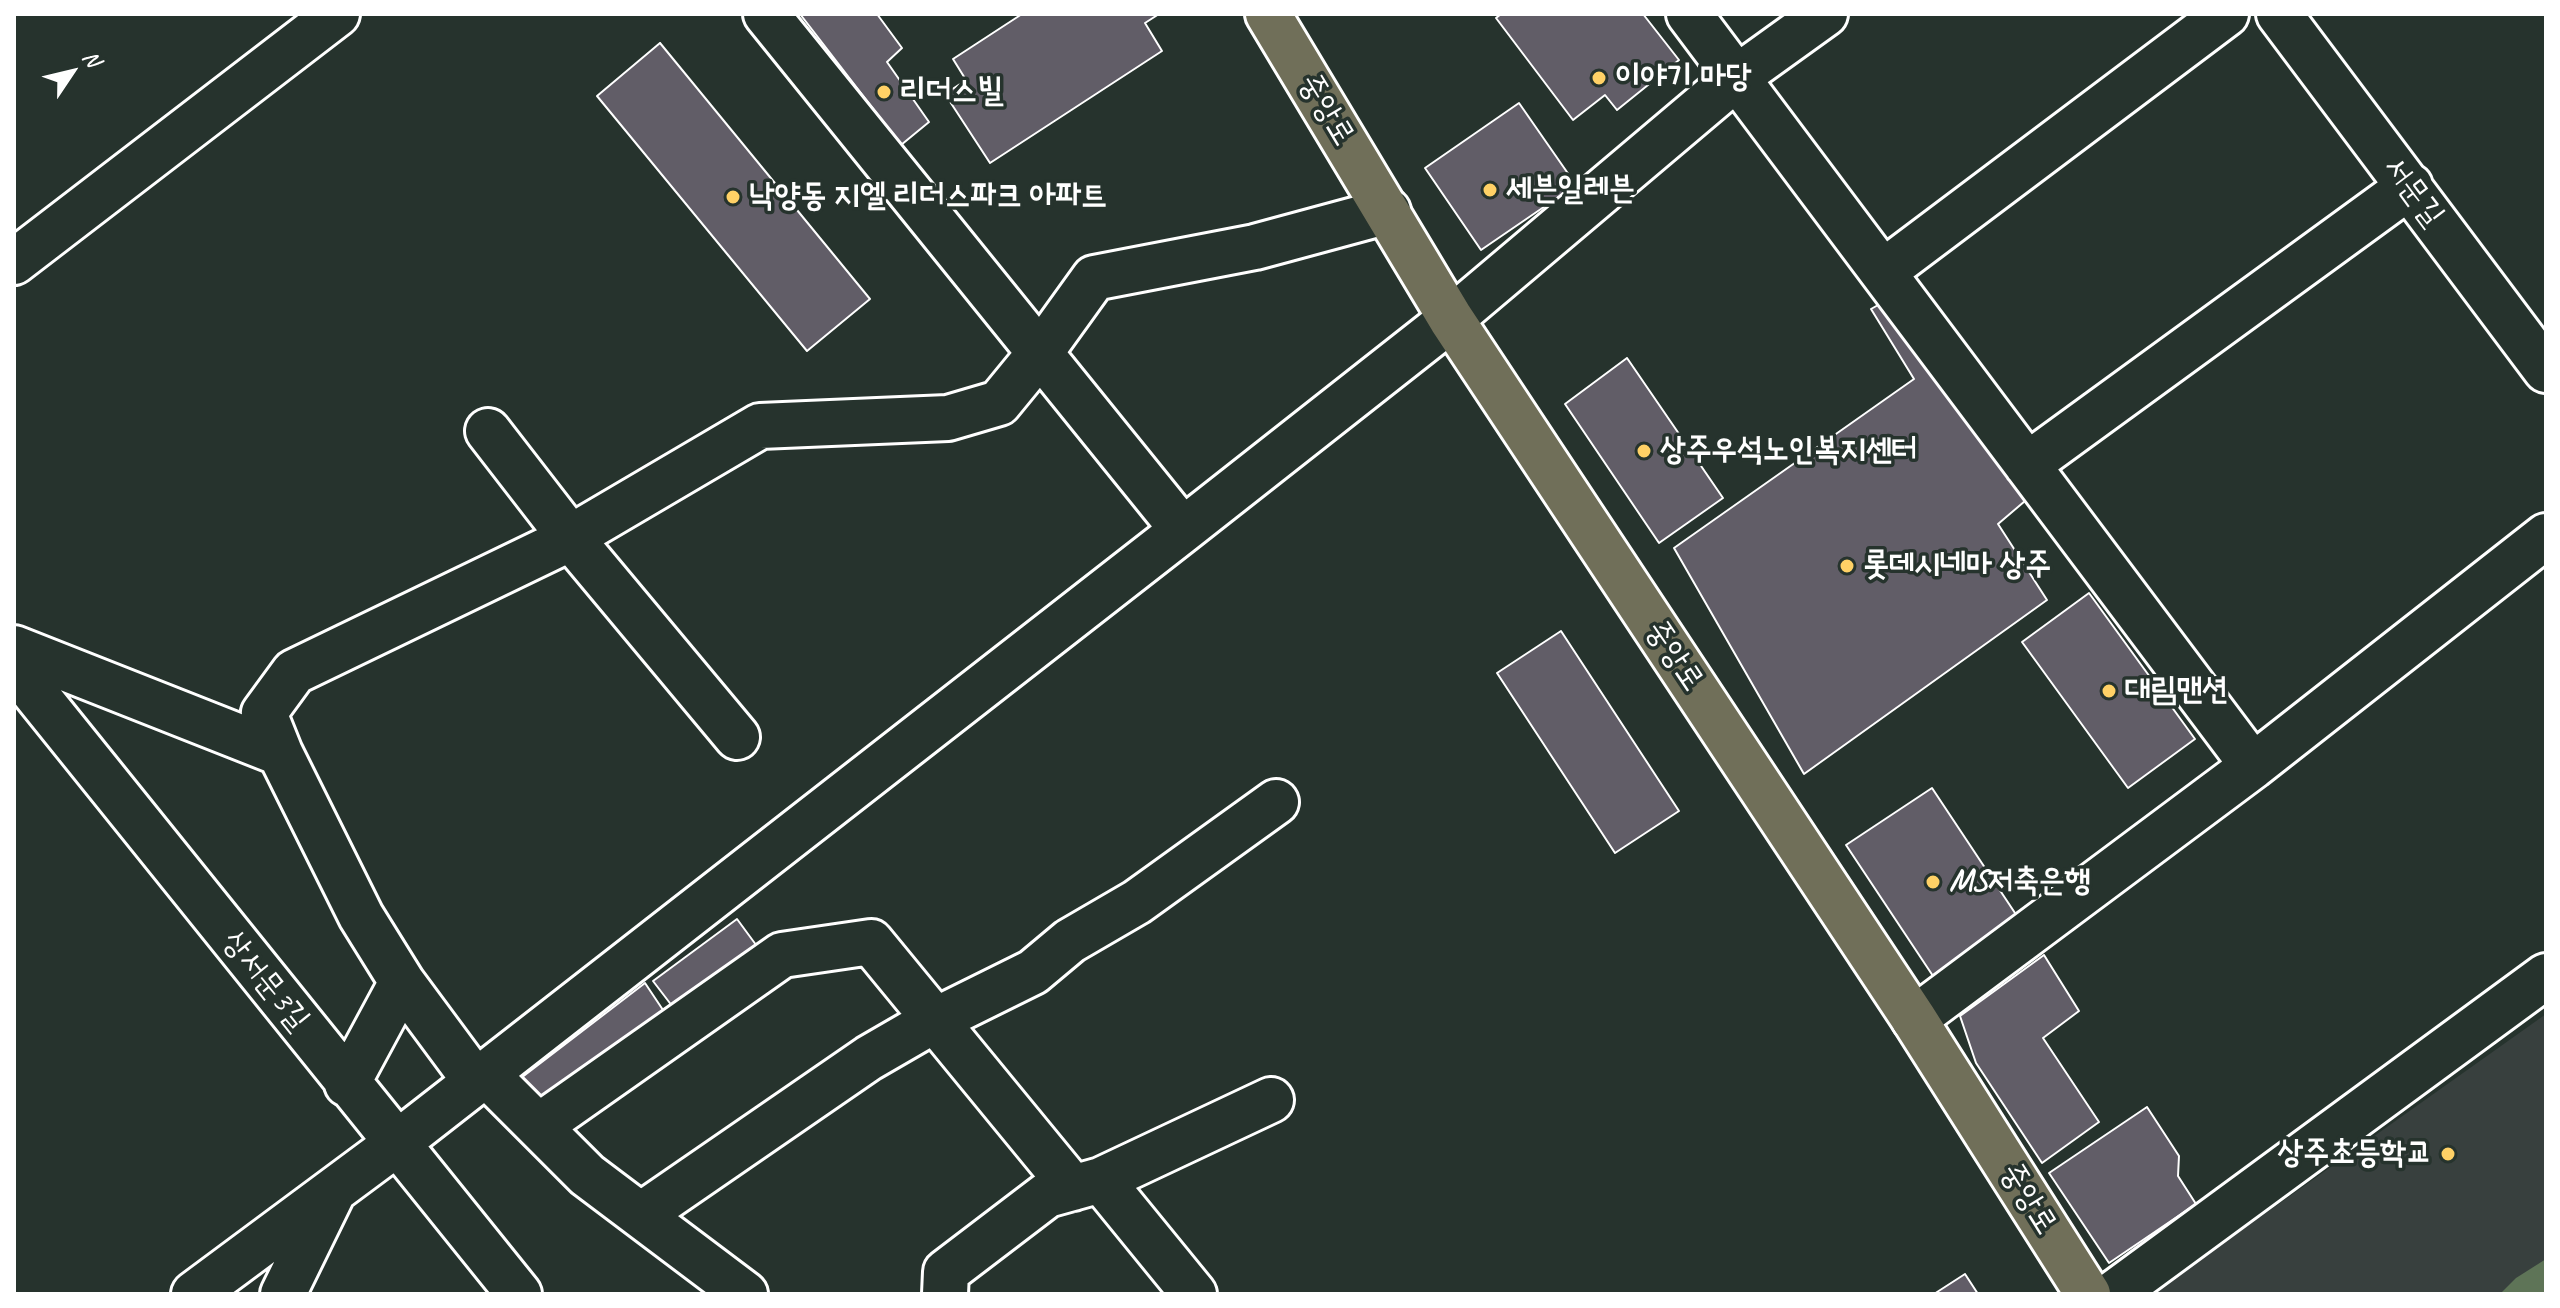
<!DOCTYPE html>
<html>
<head>
<meta charset="utf-8">
<style>
  body { margin:0 }
  #map { position:relative; width:2560px; height:1308px; overflow:hidden; background:#26332d; font-family:Caveat,sans-serif }
  canvas { display:block }
  .frame { position:absolute; inset:0; border:16px solid #fff; pointer-events:none }
  .north { position:absolute; left:32px; top:32px; width:80px; height:80px; -webkit-text-stroke:6px #26332d; paint-order:stroke; rotate:55deg; font-size:22px; font-weight:700; line-height:32px; text-align:center; color:#fff }
  .north::after { content:''; display:block; margin:auto; width:28px; height:36px; background:#fff; clip-path:polygon(50% 0,100% 100%,50% 72%,0 100%) }
</style>
</head>
<body>
<div id="map">
<canvas width="2560" height="1308"></canvas>
<div class="frame"></div>
<div class="north">N</div>
</div>
<script>
const context = document.querySelector('canvas').getContext('2d');
context.lineJoin = 'round';
function paint(path, color) {
  context.fillStyle = color;
  context.fill(path, 'evenodd');
}
function toPath(rows) {
  const path = new Path2D();
  for (const r of rows) {
    path.moveTo(r[0], r[1]);
    for (let i = 2; i < r.length; i += 2) path.lineTo(r[i], r[i + 1]);
  }
  return path;
}
function trace(path, color, width, dash) {
  context.strokeStyle = color;
  context.lineWidth = width;
  context.lineCap = dash ? 'butt' : 'round';
  context.setLineDash(dash || []);
  context.stroke(path);
}
function drawText(font, color, halo, rows, align = 'center') {
  context.font = font + ' Caveat,"Poor Story",sans-serif';
  context.lineWidth = 7;
  context.setLineDash([]);
  context.textBaseline = 'middle';
  context.strokeStyle = halo;
  context.fillStyle = color;
  for (const [text, x, y, turn = 0] of rows) {
    context.save();
    context.translate(x, y);
    context.rotate((+turn || 0) * Math.PI / 180);
    context.textAlign = isNaN(turn) ? turn : align;
    if (halo) context.strokeText(text, 0, 0);
    context.fillText(text, 0, 0);
    context.restore();
  }
}
paint(toPath([
  [2546,1014,2546,1294,2152,1294]
]), '#38403e');
paint(toPath([
  [2546,1259,2546,1294,2500,1294,2516,1278]
]), '#5e7457');
const building = toPath([
  [800,14,877,14,902,48,887,62,929,122,901,145,800,14],
  [1022,14,1159,14,1145,23,1162,51,990,163,945,94,966,80,953,59,1022,14],
  [1501,14,1643,14,1679,60,1617,110,1605,95,1573,120,1496,18,1501,14],
  [660,43,870,299,807,351,597,96,660,43],
  [1519,103,1576,185,1481,250,1425,168,1519,103],
  [1887,300,2025,501,1998,524,2047,600,1804,774,1674,548,1914,379,1871,309,1887,300],
  [1627,358,1723,498,1659,543,1565,404,1627,358],
  [2089,593,2195,739,2128,788,2022,642,2089,593],
  [1561,631,1679,811,1615,853,1497,673,1561,631],
  [1932,788,2019,919,1933,976,1846,845,1932,788],
  [737,919,762,953,679,1015,653,981,737,919],
  [2044,955,2079,1011,2043,1038,2099,1122,2042,1163,1976,1063,1960,1016,2044,955],
  [645,983,667,1016,542,1109,521,1078,645,983],
  [2147,1107,2179,1156,2178,1176,2196,1204,2109,1263,2049,1173,2147,1107],
  [1965,1274,1978,1294,1934,1294,1965,1274]
]);
paint(building, '#615d67');
trace(building, '#fff', 2);
const minor = toPath([
  [766,14,1183,530],
  [1689,14,2253,766],
  [2279,14,2546,370],
  [14,262,337,14],
  [1883,272,2226,14],
  [488,431,570,537,737,737],
  [2027,465,2410,186],
  [14,648,280,753],
  [14,667,519,1294],
  [402,982,476,1082],
  [1914,1019,2253,766,2546,536],
  [486,1074,587,1175,745,1294],
  [347,1084,402,982,361,916,280,753,264,713,294,672,561,543,760,426,948,418,999,403,1040,353,1094,278,1255,247,1388,211],
  [539,1126,782,955,871,942,1073,1188],
  [1101,1180,1194,1294],
  [641,1215,869,1058,926,1025,1033,972,1070,941,1137,902,1276,802],
  [194,1294,396,1144,1183,530,1451,319,1736,78,1825,14],
  [283,1294,331,1196],
  [945,1294,946,1272,1047,1195,1101,1180,1271,1100],
  [2113,1294,2546,976]
]);
const major = toPath([
  [1268,14,1451,319,1914,1019,2088,1294]
]);
trace(minor, '#fff', 50);
trace(major, '#fff', 50);
trace(minor, '#26332d', 44);
trace(major, '#706f59', 44);
for (const [x, y, r, color] of [
  [1599,78,8,"#ffd166"],
  [884,92,8,"#ffd166"],
  [1490,190,8,"#ffd166"],
  [733,197,8,"#ffd166"],
  [1644,451,8,"#ffd166"],
  [1847,566,8,"#ffd166"],
  [2109,691,8,"#ffd166"],
  [1933,882,8,"#ffd166"],
  [2448,1154,8,"#ffd166"]
]) {
  const dot = new Path2D();
  dot.arc(x, y, r, 0, 2 * Math.PI);
  context.fillStyle = color;
  context.fill(dot);
  trace(dot, '#26332d', 3);
}
drawText('bold 32px', '#fff', '#26332d', [
  ["이야기 마당",1615,78],
  ["리더스빌",900,92],
  ["세븐일레븐",1506,190],
  ["낙양동 지엘 리더스파크 아파트",749,197],
  ["상주우석노인복지센터",1660,451],
  ["롯데시네마 상주",1863,566],
  ["대림맨션",2125,691],
  ["MS저축은행",1949,882],
  ["상주초등학교",2432,1154,"right"]
], 'left');
drawText('32px', '#fff', '#26332d', [
  ["중앙로",1326,110,59],
  ["서문길",2413,192,53],
  ["중앙로",1674,656,56],
  ["상서문3길",265,981,51],
  ["중앙로",2028,1199,58]
]);
</script>
</body>
</html>
